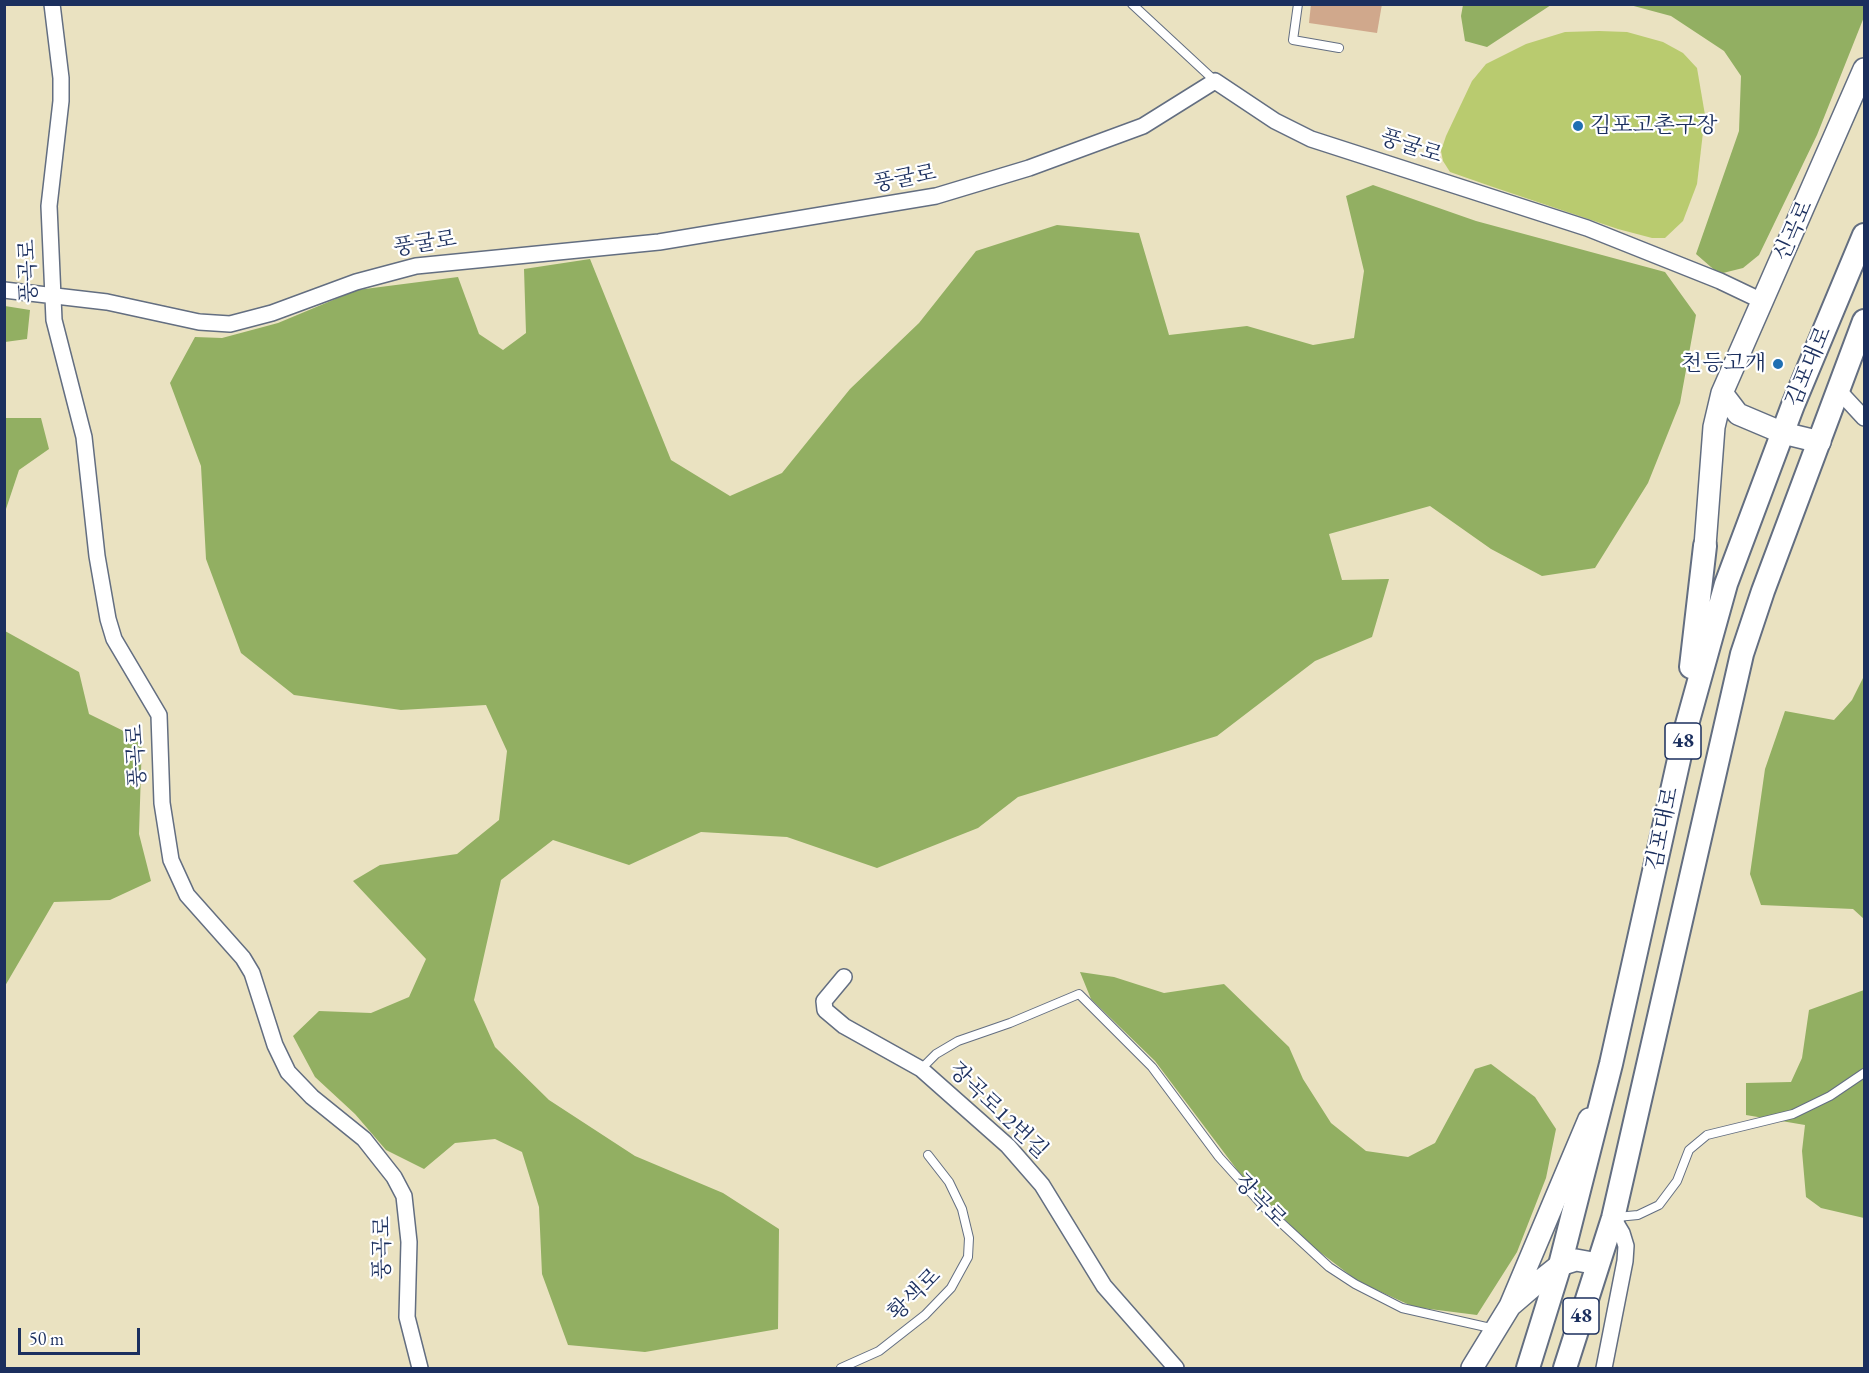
<!DOCTYPE html>
<html>
<head>
<meta charset="utf-8">
<style>
  body { margin:0 }
  #map { position:relative; width:1869px; height:1373px; overflow:hidden; background:#eae2c1; font-family:"EB Garamond",serif }
  canvas { display:block }
  .frame { position:absolute; inset:0; border:6px solid #1b2f5e; pointer-events:none }
  .scale { position:absolute; left:18px; top:1328px; width:122px; height:27px; box-sizing:border-box; border:3px solid #1b2f5e; border-top:0; padding-left:8px; font-size:18px; line-height:21px; white-space:nowrap; color:#1b2f5e; -webkit-text-stroke:4px #fff; paint-order:stroke }
</style>
</head>
<body>
<div id="map">
<canvas width="1869" height="1373"></canvas>
<div class="frame"></div>
<div class="scale">50 m</div>
</div>
<script>
const context = document.querySelector('canvas').getContext('2d');
context.lineJoin = 'round';
function paint(path, color) {
  context.fillStyle = color;
  context.fill(path, 'evenodd');
}
function toPath(rows) {
  const path = new Path2D();
  for (const r of rows) {
    path.moveTo(r[0], r[1]);
    for (let i = 2; i < r.length; i += 2) path.lineTo(r[i], r[i + 1]);
  }
  return path;
}
function trace(path, color, width, dash) {
  context.strokeStyle = color;
  context.lineWidth = width;
  context.lineCap = dash ? 'butt' : 'round';
  context.setLineDash(dash || []);
  context.stroke(path);
}
function drawText(font, color, halo, rows, align = 'center') {
  context.font = font + ' "EB Garamond","Noto Serif KR",serif';
  context.lineWidth = 4.5;
  context.setLineDash([]);
  context.textBaseline = 'middle';
  context.strokeStyle = halo;
  context.fillStyle = color;
  for (const [text, x, y, turn = 0] of rows) {
    context.save();
    context.translate(x, y);
    context.rotate((+turn || 0) * Math.PI / 180);
    context.textAlign = isNaN(turn) ? turn : align;
    if (halo) context.strokeText(text, 0, 0);
    context.fillText(text, 0, 0);
    context.restore();
  }
}
paint(toPath([
  [1599,31,1627,32,1663,42,1683,53,1697,68,1705,115,1697,184,1683,221,1665,238,1652,238,1618,229,1493,187,1450,172,1443,161,1441,151,1446,136,1472,81,1486,64,1526,44,1565,32]
]), '#b9cb6f');
paint(toPath([
  [1463,5,1463,4,1551,5,1487,47,1465,41,1461,16],
  [1630,5,1864,5,1864,17,1817,135,1759,255,1743,268,1719,274,1696,254,1739,131,1741,76,1724,51,1671,16],
  [1373,185,1476,221,1665,272,1696,315,1680,403,1648,483,1595,568,1542,576,1491,549,1430,506,1329,534,1342,580,1389,579,1372,637,1315,661,1217,736,1018,797,978,828,877,868,787,837,701,832,629,865,553,840,501,880,474,1000,495,1047,549,1100,635,1156,723,1193,779,1229,778,1329,645,1352,568,1345,542,1274,539,1207,522,1152,495,1139,455,1143,424,1169,386,1150,355,1114,315,1077,293,1036,319,1011,371,1013,409,997,426,959,353,881,380,865,457,854,499,820,507,751,486,705,401,710,294,695,241,653,206,559,201,466,170,383,195,337,222,338,278,323,357,290,458,277,479,334,503,350,526,333,524,269,590,259,671,460,730,496,782,473,850,389,919,323,976,251,1057,225,1139,233,1169,335,1247,326,1313,345,1354,338,1364,271,1346,196],
  [5,306,30,310,27,339,5,342],
  [5,418,41,418,49,449,19,470,5,512],
  [5,631,79,672,89,714,142,740,139,834,151,881,110,900,54,902,5,986],
  [1864,676,1864,919,1853,909,1761,905,1750,874,1765,769,1785,711,1834,720,1852,700],
  [1080,972,1114,977,1164,993,1224,984,1289,1047,1303,1079,1331,1123,1366,1151,1408,1157,1435,1143,1475,1069,1491,1064,1535,1097,1556,1129,1546,1178,1517,1252,1477,1315,1414,1307,1359,1282,1308,1243,1241,1175,1155,1061,1091,999],
  [1864,990,1864,1218,1821,1208,1806,1197,1802,1151,1805,1125,1746,1115,1746,1083,1791,1082,1802,1058,1809,1010]
]), '#92af62');
paint(toPath([
  [1311,4,1382,4,1377,33,1309,23]
]), '#d0a88c');
const lane = toPath([
  [1132,4,1215,81],
  [1298,4,1293,40,1339,48],
  [921,1069,936,1054,958,1041,1010,1023,1079,994,1152,1067,1219,1157,1265,1208,1329,1267,1355,1284,1402,1308,1495,1329],
  [1617,1217,1638,1215,1659,1205,1677,1181,1689,1150,1707,1135,1793,1114,1830,1096,1864,1073],
  [841,1368,879,1351,925,1315,951,1288,968,1257,969,1238,962,1209,949,1182,928,1155]
]);
const street = toPath([
  [52,4,61,78,61,101,49,206,54,320,84,437,97,556,108,619,114,639,159,715,162,803,171,860,187,895,243,958,252,973,275,1045,288,1072,312,1097,364,1139,394,1177,404,1196,409,1242,407,1317,420,1368],
  [4,290,107,302,199,322,230,324,272,313,356,282,416,266,659,242,936,196,1029,168,1143,126,1215,81,1275,121,1311,139,1587,228,1720,281,1762,301],
  [1839,391,1864,418],
  [844,977,824,1001,825,1010,844,1026,921,1069,1008,1146,1042,1185,1104,1286,1176,1368],
  [1604,1368,1625,1261,1626,1246,1622,1233,1613,1218]
]);
const secondary = toPath([
  [1820,442,1783,433,1738,414,1722,393,1864,69],
  [1705,546,1714,427,1722,393],
  [1510,1306,1589,1119],
  [1472,1368,1510,1306,1531,1288,1560,1265,1576,1260,1598,1264]
]);
const primary = toPath([
  [1691,667,1705,546],
  [1528,1368,1560,1265,1611,1064,1686,728,1726,584,1793,405,1864,235],
  [1565,1368,1613,1218,1742,654,1763,591,1864,321]
]);
trace(lane, '#636e81', 10);
trace(street, '#636e81', 18);
trace(secondary, '#636e81', 24);
trace(primary, '#636e81', 26);
trace(lane, '#fff', 8);
trace(street, '#fff', 15);
trace(secondary, '#fff', 21);
trace(primary, '#fff', 22);
for (const [x, y, r, color] of [
  [1578,126,6,"#1f6fb2"],
  [1778,364,6,"#1f6fb2"]
]) {
  const dot = new Path2D();
  dot.arc(x, y, r, 0, 2 * Math.PI);
  context.fillStyle = color;
  context.fill(dot);
  trace(dot, '#fff', 2);
}
for (const [x, y, w] of [
  [1683,741,36],
  [1581,1316,36]
]) {
  const box = new Path2D();
  box.roundRect(x - w / 2, y - 18, w, 36, 4.5);
  context.fillStyle = '#fff';
  context.fill(box);
  trace(box, '#1b2f5e', 1.5);
}
drawText('bold 21px', '#1b2f5e', null, [
  ["48",1683,741],
  ["48",1581,1316]
]);
drawText('22px', '#1b2f5e', '#fff', [
  ["김포고촌구장",1590,126],
  ["천등고개",1766,364,"right"]
], 'left');
drawText('22px', '#1b2f5e', '#fff', [
  ["풍굴로",1411,147,18],
  ["풍굴로",905,179,-11],
  ["신곡로",1794,231,-66],
  ["풍굴로",425,244,-9],
  ["풍곡로",29,271,-92],
  ["김포대로",1809,367,-67],
  ["풍곡로",137,756,-93],
  ["김포대로",1663,829,-78],
  ["장곡로12번길",998,1111,44],
  ["장곡로",1260,1201,46],
  ["풍곡로",383,1248,-90],
  ["황색로",915,1295,-45]
]);
</script>
</body>
</html>
